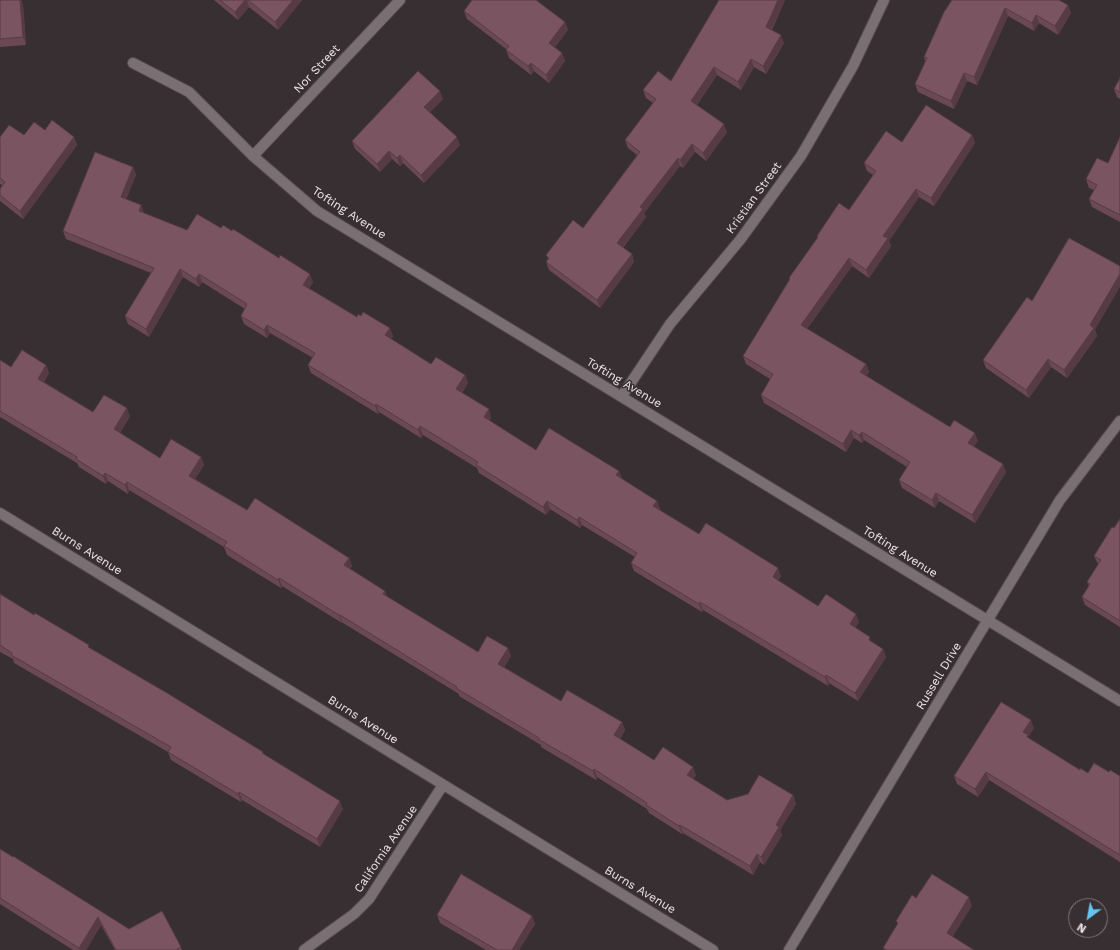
<!DOCTYPE html>
<html>
<head>
<meta charset="utf-8">
<style>
  body { margin:0 }
  #map { position:relative; width:1120px; height:950px; overflow:hidden; background:#382f32; font-family:"Work Sans",sans-serif }
  canvas { display:block }
  .north { position:absolute; left:1068px; top:898px; width:40px; height:40px; box-sizing:border-box; background:#382f32; border:1px solid #80787a; border-radius:50%; rotate:212deg; font-size:11px; font-weight:700; line-height:16px; text-align:center; color:#ebe5e7 }
  .north::after { content:''; display:block; margin:auto; width:14px; height:18px; background:#64c5ee; clip-path:polygon(50% 0,100% 100%,50% 72%,0 100%) }
</style>
</head>
<body>
<div id="map">
<canvas width="1120" height="950"></canvas>
<div class="north">N</div>
</div>
<script>
const context = document.querySelector('canvas').getContext('2d');
context.lineJoin = 'round';
function toPath(rows) {
  const path = new Path2D();
  for (const r of rows) {
    path.moveTo(r[0], r[1]);
    for (let i = 2; i < r.length; i += 2) path.lineTo(r[i], r[i + 1]);
  }
  return path;
}
function trace(path, color, width, dash) {
  context.strokeStyle = color;
  context.lineWidth = width;
  context.lineCap = dash ? 'butt' : 'round';
  context.setLineDash(dash || []);
  context.stroke(path);
}
function paint(path, color) {
  context.fillStyle = color;
  context.fill(path, 'evenodd');
}
function drawText(font, color, halo, rows, align = 'center') {
  context.font = font + ' "Work Sans",sans-serif';
  context.lineWidth = 3;
  context.setLineDash([]);
  context.textBaseline = 'middle';
  context.strokeStyle = halo;
  context.fillStyle = color;
  for (const [text, x, y, turn = 0] of rows) {
    context.save();
    context.translate(x, y);
    context.rotate((+turn || 0) * Math.PI / 180);
    context.textAlign = isNaN(turn) ? turn : align;
    if (halo) context.strokeText(text, 0, 0);
    context.fillText(text, 0, 0);
    context.restore();
  }
}
const minor = toPath([
  [133,63,189,92,253,156,317,211,1120,701],
  [253,156,400,0],
  [622,396,670,324,740,240,801,156,853,66,884,0],
  [0,513,713,950],
  [304,950,354,914,369,899,443,785],
  [789,950,1060,500,1120,421]
]);
trace(minor, '#544d4f', 12);
trace(minor, '#7a6f73', 10);
paint(toPath([
  [0,0,21,0,23,5,26,45,0,47],
  [214,0,302,0,278,30,249,7,238,20],
  [785,0,772,30,784,43,766,74,754,67,741,90,717,75,697,105,727,132,706,161,695,152,683,168,680,166,644,213,646,217,623,248,632,254,634,262,600,308,549,270,546,262,548,259,546,255,583,228,637,155,628,148,625,140,653,103,646,98,643,90,671,81],
  [952,0,1068,5,1071,13,1058,35,1039,23,1034,31,1008,16,977,85,967,81,954,109,918,92,915,84,925,62,924,57],
  [464,11,565,22,568,30,555,47,562,53,565,61,549,83,534,71,531,75,509,58,506,49,467,19],
  [1120,78,1120,99,1117,97,1114,89],
  [443,99,430,112,460,145,424,183,403,163,400,166,392,159,380,172,355,149,352,141],
  [45,130,74,137,77,145,23,219,0,201,0,189,2,185,0,184,0,137,24,135],
  [972,135,975,143,934,206,919,197,889,241,891,246,869,278,852,266,807,329,866,364,869,372,866,376,950,427,978,441,974,446,1006,472,975,523,939,501,935,508,902,488,899,480,907,467,864,440,862,443,854,438,846,452,764,403,761,395,770,379,746,364,743,356,789,280,789,278,818,238,817,236,849,210,873,175,867,171,864,163,902,142],
  [1120,137,1120,222,1092,207,1089,199,1094,190,1089,188,1086,179,1108,163],
  [133,167,136,175,126,199,141,205,144,213,313,282,309,288,357,317,393,336,391,339,431,364,465,375,468,383,462,393,491,417,489,421,536,450,619,471,622,479,657,501,660,509,659,510,699,534,781,576,778,581,818,606,859,622,855,628,872,642,883,649,886,657,858,701,829,683,828,686,703,610,702,612,634,571,631,563,635,557,582,525,580,528,550,509,546,515,479,473,477,468,423,435,421,438,379,412,378,414,311,373,308,365,313,358,270,333,267,338,244,324,241,316,245,309,202,282,199,287,183,277,149,337,128,324,125,316,151,273,66,239,63,231],
  [1032,301,1095,330,1097,336,1067,378,1051,367,1029,398,986,368,983,360],
  [0,360,11,367,46,365,49,373,44,382,93,412,130,416,120,433,160,458,201,457,204,465,195,479,247,510,349,558,352,566,350,569,385,591,387,597,478,652,508,648,511,656,504,667,561,701,622,722,625,730,620,739,654,760,696,775,693,779,727,800,793,795,796,804,780,830,782,835,764,865,760,862,753,875,683,833,682,834,649,813,647,809,597,777,596,780,541,747,541,745,459,696,459,694,343,623,342,623,282,586,281,588,227,555,224,547,129,490,128,494,108,481,106,484,79,467,77,463,0,417],
  [1120,519,1120,627,1085,605,1082,597,1089,586,1087,582,1098,564,1094,556],
  [0,594,34,615,90,648,263,752,264,755,343,809,320,847,242,800,241,802,171,760,168,752,14,663,13,659,0,652],
  [1034,728,1028,737,1029,738,1080,770,1088,773,1109,772,1120,776,1120,862,989,780,978,797,957,784,954,776],
  [0,849,129,929,181,947,182,950,115,950,101,925,86,950,73,950,0,904],
  [437,915,532,916,535,924,519,950,486,950,440,923]
]), '#6a4854');
paint(toPath([
  [20,0,21,0,23,5,26,45,23,37],
  [245,0,247,0,249,7,238,20,235,12],
  [293,0,302,0,278,30,275,22],
  [778,0,785,0,769,35,766,27],
  [1068,5,1071,13,1058,35,1055,26],
  [1005,8,1008,16,977,85,974,77],
  [1036,15,1039,23,1034,31,1032,23],
  [565,22,568,30,552,51,549,43],
  [781,35,784,43,766,74,763,66],
  [562,53,565,61,549,83,546,75],
  [751,59,754,67,741,90,738,82],
  [531,63,534,71,531,75,528,66],
  [714,67,717,75,694,109,691,101],
  [964,73,967,81,954,109,951,101],
  [440,91,443,99,427,115,424,107],
  [724,124,727,132,706,161,703,153],
  [972,135,975,143,934,206,931,198],
  [74,137,77,145,23,219,20,211],
  [457,137,460,145,424,183,421,175],
  [692,144,695,152,683,168,680,160],
  [389,151,392,159,380,172,377,164],
  [400,155,403,163,400,166,397,158],
  [678,158,680,166,644,213,646,217,620,251,617,243,640,207],
  [133,167,136,175,124,205,121,197],
  [916,189,919,197,889,241,891,246,869,278,866,270,883,236],
  [141,205,144,213,142,219,139,211],
  [632,254,634,262,600,308,597,300],
  [849,258,852,266,804,333,801,325],
  [180,269,183,277,149,337,146,329],
  [199,274,202,282,199,287,196,279],
  [310,274,313,282,306,293,303,285],
  [1120,274,1120,287,1095,330,1097,336,1067,378,1064,370],
  [267,325,270,333,267,338,264,330],
  [390,328,393,336,388,343,385,335],
  [1048,359,1051,367,1029,398,1026,390],
  [866,364,869,372,863,380,860,372],
  [46,365,49,373,41,387,38,379],
  [465,375,468,383,459,397,456,389],
  [376,404,379,412,378,414,375,406],
  [127,408,130,416,117,438,114,429],
  [489,409,491,417,487,425,484,417],
  [420,426,423,435,421,438,418,430],
  [851,430,854,438,846,452,843,444],
  [862,432,864,440,862,443,859,435],
  [975,433,978,441,971,451,968,443],
  [201,457,204,465,192,484,189,476],
  [1003,464,1006,472,975,523,972,515],
  [619,471,622,479,616,475],
  [105,473,108,481,106,484,103,476],
  [127,482,129,490,128,494,125,485],
  [936,493,939,501,935,508,932,500],
  [547,501,550,509,546,515,543,507],
  [657,501,660,509,656,515,653,506],
  [579,517,582,525,580,528,577,520],
  [349,558,352,566,347,574,344,565],
  [778,568,781,576,776,585,773,577],
  [279,578,282,586,281,588,278,580],
  [385,591,388,599,383,594],
  [700,602,703,610,702,612,699,604],
  [856,614,859,622,853,632,850,624],
  [339,615,340,615,343,623,342,623],
  [508,648,511,656,501,672,498,664],
  [883,649,886,657,858,701,855,693],
  [826,675,829,683,828,686,825,677],
  [1031,720,1034,728,1028,737,1031,744,1023,732],
  [622,722,625,730,617,743,614,735],
  [693,767,696,775,690,784,687,775],
  [594,769,597,777,596,780,593,771],
  [986,772,989,780,978,797,975,789],
  [239,792,242,800,241,802,238,794],
  [793,795,796,804,780,830,782,835,764,865,761,857,776,825],
  [340,801,343,809,320,847,317,839],
  [680,825,683,833,682,834,679,826],
  [757,854,760,862,753,875,750,866],
  [969,897,972,906,950,941,947,933],
  [532,916,535,924,519,950,512,950],
  [98,917,101,925,86,950,80,950,79,948]
]), '#563b45');
const building = toPath([
  [0,0,20,0,23,37,0,39,0,0],
  [220,0,245,0,235,12,220,0],
  [248,0,293,0,275,22,248,0],
  [472,0,536,0,565,22,549,43,562,53,546,75,531,63,528,66,506,50,509,46,464,11,472,0],
  [719,0,778,0,766,27,781,35,763,66,751,59,738,82,714,67,691,101,724,124,703,153,692,144,680,160,678,158,640,207,643,209,617,243,632,254,597,300,546,262,549,258,546,255,573,220,583,228,640,152,625,140,656,99,643,90,658,71,671,81,719,0],
  [952,0,1059,0,1068,5,1055,26,1036,15,1032,23,1005,8,974,77,964,73,951,101,915,84,927,58,924,57,944,12,952,0],
  [418,71,440,91,424,107,457,137,421,175,400,155,397,158,389,151,377,164,352,141,418,71],
  [1120,78,1120,92,1114,89,1120,78],
  [926,105,972,135,931,198,916,189,883,236,888,238,866,270,849,258,801,325,866,364,860,372,950,427,954,420,975,433,968,443,1003,464,972,515,936,493,932,500,899,480,910,462,862,432,859,435,851,430,843,444,761,395,773,374,743,356,790,279,789,278,818,237,817,236,839,203,849,210,876,171,864,163,886,131,902,142,926,105],
  [52,120,74,137,20,211,0,195,0,189,5,182,0,178,0,137,9,125,24,135,34,122,45,130,52,120],
  [1120,137,1120,215,1089,199,1097,185,1086,179,1097,158,1108,163,1120,137],
  [95,152,133,167,121,197,141,205,139,211,187,230,197,214,221,228,223,225,232,231,233,229,279,258,280,255,310,274,303,285,357,317,358,314,361,316,363,312,390,328,385,335,431,364,436,357,465,375,456,389,489,409,484,417,536,450,549,428,619,471,616,475,657,501,653,506,699,534,706,523,778,568,773,577,818,606,826,594,856,614,850,624,870,637,869,640,883,649,855,693,826,675,825,677,700,602,699,604,631,563,637,553,579,517,577,520,547,501,543,507,476,465,478,462,420,426,418,430,376,404,375,406,308,365,315,353,267,325,264,330,241,316,247,304,199,274,196,279,180,269,146,329,125,316,154,268,63,231,95,152],
  [1069,238,1120,266,1120,274,1090,325,1094,328,1064,370,1048,359,1026,390,983,360,1027,297,1032,301,1069,238],
  [22,350,46,365,38,379,93,412,104,395,127,408,114,429,160,458,171,439,201,457,189,476,247,510,255,498,349,558,344,565,385,591,383,594,478,652,487,636,508,648,498,664,561,701,567,690,622,722,614,735,654,760,663,747,693,767,687,775,727,800,748,794,759,775,793,795,776,825,779,827,761,857,757,854,750,866,680,825,679,826,646,805,647,803,594,769,593,771,538,739,539,738,456,688,457,687,340,615,339,615,279,578,278,580,224,546,227,542,127,482,125,485,105,473,103,476,76,459,77,457,0,411,0,360,11,367,22,350],
  [1120,519,1120,621,1082,597,1090,584,1087,582,1101,560,1094,556,1112,527,1114,528,1120,519],
  [0,594,34,615,35,613,89,645,88,647,167,693,263,752,262,753,340,801,317,839,239,792,238,794,168,752,171,747,11,655,12,653,0,645,0,594],
  [1001,702,1031,720,1023,732,1028,735,1027,737,1080,770,1080,768,1088,773,1094,763,1109,772,1110,770,1120,776,1120,855,986,772,975,789,954,776,1001,702],
  [0,849,13,857,13,856,129,929,162,911,181,947,176,950,116,950,98,917,79,948,0,898,0,849],
  [461,874,532,916,512,950,497,950,437,915,461,874],
  [932,874,969,897,947,933,974,950,886,950,883,948,898,923,896,921,912,895,916,898,932,874]
]);
paint(building, '#7b5462');
trace(building, '#563b45', 1);
drawText('12px', '#ebe5e7', '#382f32', [
  ["Nor Street",317,69,-47],
  ["Kristian Street",754,198,-54],
  ["Tofting Avenue",349,213,33],
  ["Tofting Avenue",624,383,31],
  ["Burns Avenue",87,551,32],
  ["Tofting Avenue",900,552,32],
  ["Russell Drive",939,676,-59],
  ["Burns Avenue",363,720,32],
  ["California Avenue",386,849,-56],
  ["Burns Avenue",640,890,31]
]);
</script>
</body>
</html>
